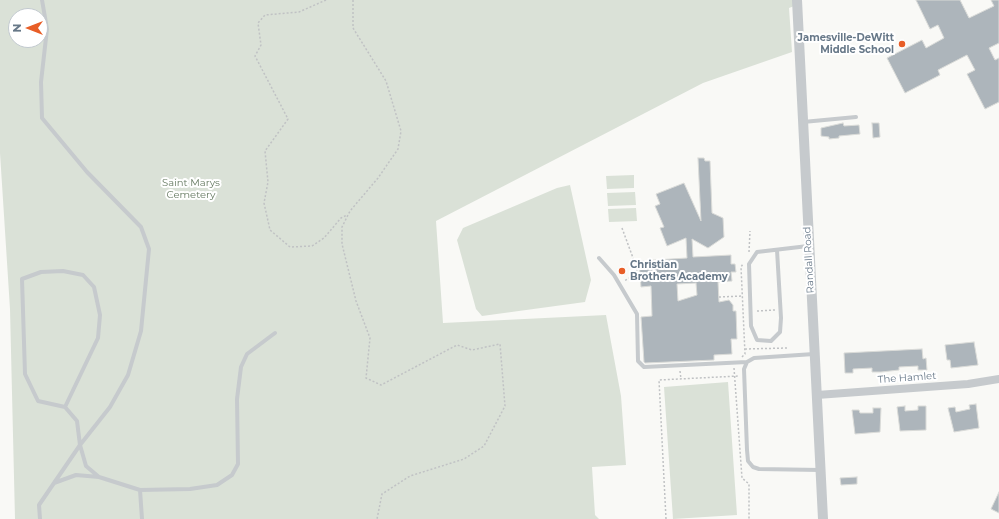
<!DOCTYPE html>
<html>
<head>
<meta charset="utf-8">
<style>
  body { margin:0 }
  #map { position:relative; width:999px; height:519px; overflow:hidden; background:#f9f9f6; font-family:Montserrat,sans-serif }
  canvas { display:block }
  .north { position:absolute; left:8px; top:8px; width:40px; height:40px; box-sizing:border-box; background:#fff; border:1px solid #c2c9cf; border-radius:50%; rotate:270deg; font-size:11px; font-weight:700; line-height:16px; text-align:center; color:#677888 }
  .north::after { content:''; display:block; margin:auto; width:14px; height:18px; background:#e85e27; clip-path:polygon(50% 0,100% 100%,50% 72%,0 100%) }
</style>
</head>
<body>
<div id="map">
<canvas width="999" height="519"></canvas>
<div class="north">N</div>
</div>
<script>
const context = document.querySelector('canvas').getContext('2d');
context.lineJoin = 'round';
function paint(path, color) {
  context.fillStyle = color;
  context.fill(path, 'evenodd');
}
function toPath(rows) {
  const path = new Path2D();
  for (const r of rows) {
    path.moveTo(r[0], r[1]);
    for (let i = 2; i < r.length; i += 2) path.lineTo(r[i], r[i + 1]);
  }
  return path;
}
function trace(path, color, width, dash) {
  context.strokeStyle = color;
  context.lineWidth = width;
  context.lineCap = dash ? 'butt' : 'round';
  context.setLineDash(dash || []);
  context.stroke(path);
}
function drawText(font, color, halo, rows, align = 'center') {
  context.font = font + ' Montserrat,sans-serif';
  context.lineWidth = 4;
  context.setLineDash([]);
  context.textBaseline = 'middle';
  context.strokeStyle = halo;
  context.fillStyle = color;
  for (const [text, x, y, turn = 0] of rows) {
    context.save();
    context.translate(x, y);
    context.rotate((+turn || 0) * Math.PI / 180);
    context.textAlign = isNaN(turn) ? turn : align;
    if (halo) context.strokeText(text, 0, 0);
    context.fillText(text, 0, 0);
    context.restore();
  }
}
paint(toPath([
  [0,0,797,0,797,5,789,8,792,52,703,83,436,221,443,323,606,315,621,396,626,465,592,467,595,515,599,519,15,519,10,309,0,153],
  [16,16,40,16,40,40,16,40],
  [634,175,634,188,607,189,606,176],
  [570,185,591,280,585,302,482,316,476,309,457,240,463,228,557,188],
  [635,192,636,205,608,206,607,193],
  [636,208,637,221,609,222,608,209],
  [728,382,737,515,673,519,664,387]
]), '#dae1d7');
const building = toPath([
  [916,0,960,0,969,18,994,6,991,0,999,0,999,43,989,48,995,60,999,58,999,102,985,109,967,74,975,70,967,55,938,70,940,75,905,93,887,58,922,40,926,48,944,38,938,25,930,29,916,0],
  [843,123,844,126,859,125,860,134,839,136,839,138,829,139,829,137,821,136,821,128,843,123],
  [872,123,879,123,880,137,873,138,872,123],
  [698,158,704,158,705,161,710,161,712,213,723,218,724,237,708,248,692,239,693,257,731,255,731,264,735,264,736,272,731,272,732,281,718,282,719,302,729,300,733,305,733,311,736,311,737,339,731,339,732,354,714,355,714,360,645,363,644,362,641,317,652,316,651,286,641,287,639,261,687,258,686,238,667,246,660,228,664,227,655,206,660,204,656,194,684,183,701,221,698,158],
  [696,283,697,295,678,301,677,284,696,283],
  [974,342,978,365,951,368,950,360,947,360,945,345,974,342],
  [922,349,923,359,926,358,927,370,918,370,918,366,899,367,899,370,881,372,872,372,872,368,853,369,853,373,845,373,844,353,922,349],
  [976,404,979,428,954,432,948,408,955,407,956,412,970,409,969,405,976,404],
  [905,406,905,411,918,410,918,406,926,406,926,430,900,431,897,407,905,406],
  [873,408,881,408,880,432,855,434,852,410,859,410,860,413,873,413,873,408],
  [857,477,857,484,841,485,840,478,857,477],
  [999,492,999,513,991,509,999,492]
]);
paint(building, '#adb5bb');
trace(building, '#dadbd8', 1);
trace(toPath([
  [326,0,299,12,265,15,258,23,261,45,255,56,288,119,265,151,268,182,264,203,270,230,290,247,312,246,324,238,341,218,347,215],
  [353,0,353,28,386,81,401,131,398,149,378,178,350,211,342,227,342,244,356,301,370,338,366,378,381,385,457,345,472,350,500,344,505,406,484,446,464,459,410,476,382,494,377,519],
  [622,228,636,266,637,274,624,281],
  [749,252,750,231],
  [719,297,743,296],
  [757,311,775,310],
  [745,349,787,348],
  [742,357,745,354,741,267,743,264],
  [734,368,742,478,749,484,749,519],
  [680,371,681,379],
  [666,519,659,380,739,376]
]), '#c0c2c4', 1.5, [2, 2]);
trace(toPath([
  [42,0,47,29,41,82,42,118,87,172,141,227,149,249,141,331,128,375,110,407,80,445,86,466,99,477],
  [803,122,856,117],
  [777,250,781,318,780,332,771,341,757,340,751,326,749,264,757,252,808,246],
  [599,258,614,275,637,314,638,361,644,367,747,362],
  [814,354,754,358,747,362,744,369,747,450,748,461,753,467,759,469,820,470],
  [54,483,80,445,77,421,65,407,38,401,25,374,22,279,41,272,63,271,83,275,94,287,100,315,98,338,65,407],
  [140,490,190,489,217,485,232,475,238,464,237,399,241,367,247,354,275,333],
  [40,519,39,505,54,483,76,475,99,477,140,490,142,519]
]), '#c6cacd', 4);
trace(toPath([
  [817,395,968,384,999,379]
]), '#c6cacd', 8);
trace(toPath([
  [797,0,823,519]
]), '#c6cacd', 10);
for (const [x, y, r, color] of [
  [902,44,4,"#e85e27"],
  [622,271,4,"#e85e27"]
]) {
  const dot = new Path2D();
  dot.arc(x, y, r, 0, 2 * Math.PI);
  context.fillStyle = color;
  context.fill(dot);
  trace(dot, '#fff', 1.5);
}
drawText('bold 10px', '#677888', '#fff', [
  ["Jamesville-DeWitt",894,38],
  ["Middle School",894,50],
  ["Christian",630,265,"left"],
  ["Brothers Academy",630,277,"left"]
], 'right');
drawText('10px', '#667a62', '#fff', [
  ["Saint Marys",191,183],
  ["Cemetery",191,195]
]);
drawText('10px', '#677888', '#fff', [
  ["Randall Road",809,260,-93],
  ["The Hamlet",907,378,-4]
]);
</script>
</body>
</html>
